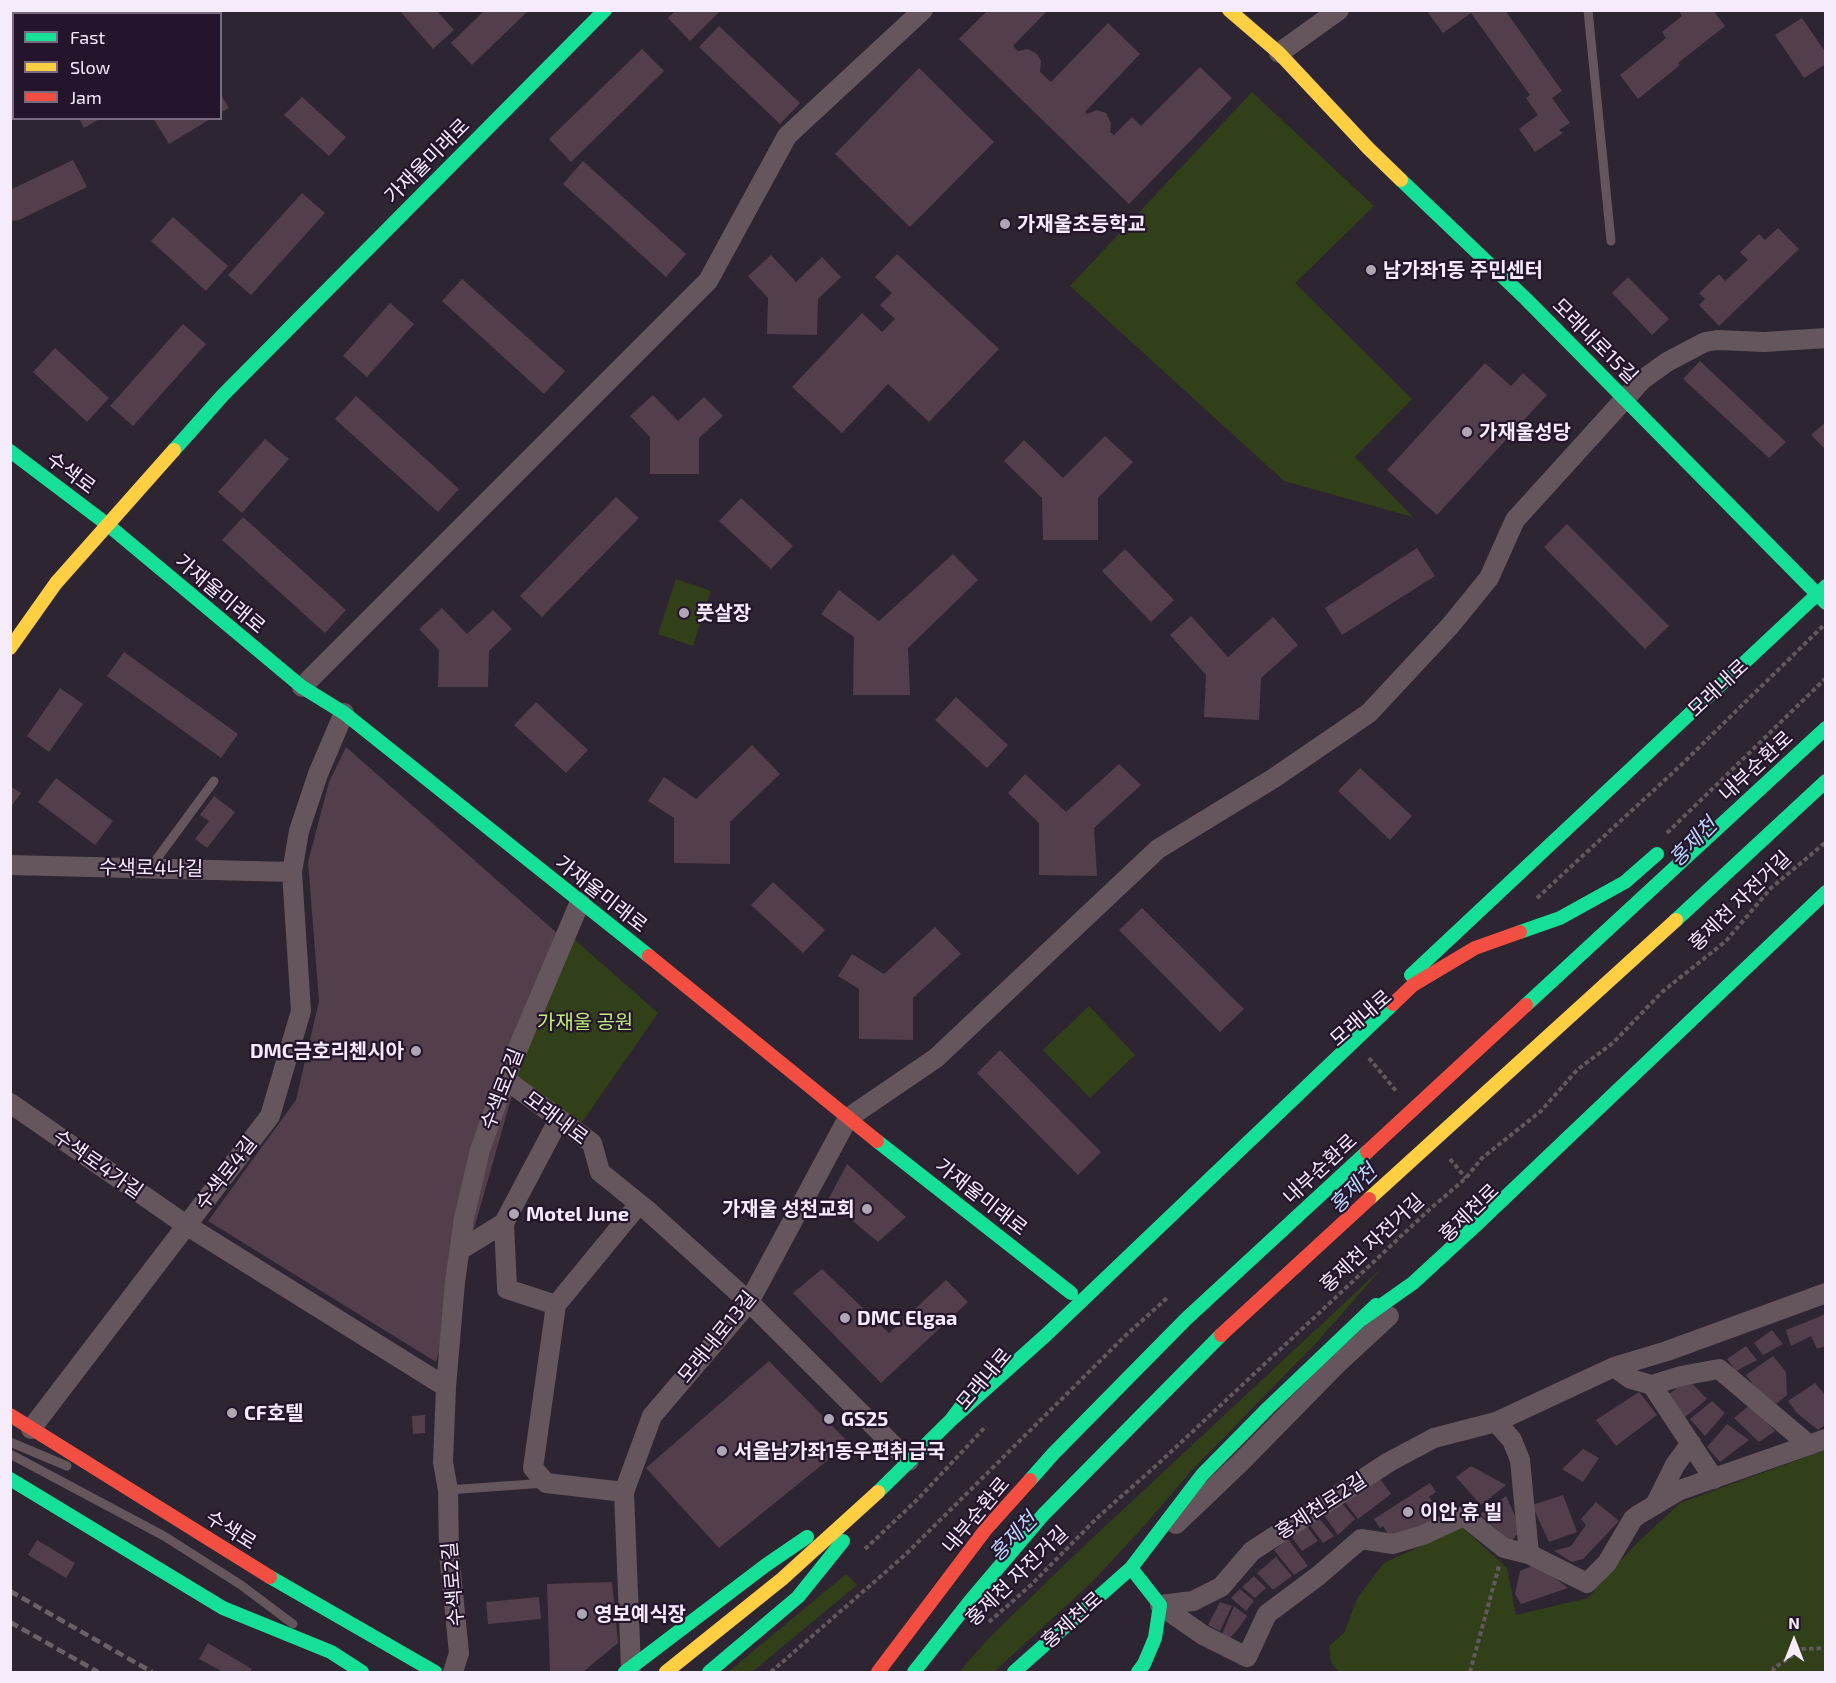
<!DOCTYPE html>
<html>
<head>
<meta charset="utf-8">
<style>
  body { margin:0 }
  #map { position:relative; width:1836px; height:1683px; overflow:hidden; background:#2d2531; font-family:"Exo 2",sans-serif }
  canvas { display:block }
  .frame { position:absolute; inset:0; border:12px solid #f5ebfb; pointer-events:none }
  .legend { position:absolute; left:12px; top:12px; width:210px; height:108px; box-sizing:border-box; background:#24152c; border:2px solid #786b7f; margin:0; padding:8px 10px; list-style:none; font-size:18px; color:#f5ebfb }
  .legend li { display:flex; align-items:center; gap:12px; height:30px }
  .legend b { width:30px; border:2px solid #786b7f }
  .north { position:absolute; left:1764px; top:1611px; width:60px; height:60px; -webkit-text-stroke:4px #24152c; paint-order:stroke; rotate:0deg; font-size:16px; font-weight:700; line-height:24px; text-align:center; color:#f5ebfb }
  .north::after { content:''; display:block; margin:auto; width:21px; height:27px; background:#f5ebfb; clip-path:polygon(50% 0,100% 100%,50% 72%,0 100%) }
</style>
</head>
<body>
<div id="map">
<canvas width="1836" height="1683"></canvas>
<div class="frame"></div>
<ul class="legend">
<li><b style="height:8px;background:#16e098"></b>Fast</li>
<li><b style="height:8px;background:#ffcf43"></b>Slow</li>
<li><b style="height:8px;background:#f24e42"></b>Jam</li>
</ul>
<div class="north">N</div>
</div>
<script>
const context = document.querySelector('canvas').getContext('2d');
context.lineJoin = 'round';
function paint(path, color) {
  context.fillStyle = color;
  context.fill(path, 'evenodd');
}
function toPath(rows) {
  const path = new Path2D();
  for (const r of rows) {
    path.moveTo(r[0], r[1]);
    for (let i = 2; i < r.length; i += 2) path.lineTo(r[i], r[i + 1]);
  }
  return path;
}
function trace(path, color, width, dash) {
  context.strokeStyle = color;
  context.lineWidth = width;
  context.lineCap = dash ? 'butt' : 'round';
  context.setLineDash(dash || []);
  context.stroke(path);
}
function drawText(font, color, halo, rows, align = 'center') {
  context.font = font + ' "Exo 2","Noto Sans KR",sans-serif';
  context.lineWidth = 4.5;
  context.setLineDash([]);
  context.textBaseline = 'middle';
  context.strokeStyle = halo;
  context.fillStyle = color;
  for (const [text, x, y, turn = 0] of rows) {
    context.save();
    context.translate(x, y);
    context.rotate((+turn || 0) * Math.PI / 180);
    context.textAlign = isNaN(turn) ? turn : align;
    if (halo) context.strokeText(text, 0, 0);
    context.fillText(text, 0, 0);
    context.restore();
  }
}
paint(toPath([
  [1252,92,1374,206,1295,283,1412,399,1355,457,1413,517,1284,481,1070,286],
  [676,579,711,591,693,646,658,634],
  [565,931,658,1013,576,1131,507,1074],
  [1089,1006,1135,1055,1090,1098,1043,1050],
  [1383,1267,1317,1342,1193,1469,1145,1525,1093,1581,994,1672,959,1672,991,1636,1084,1546],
  [1825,1450,1825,1672,1339,1672,1331,1663,1329,1646,1344,1633,1358,1597,1384,1563,1462,1527,1507,1568,1516,1615,1588,1598,1633,1547,1680,1503],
  [846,1574,857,1585,752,1672,728,1672]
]), '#314018');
paint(toPath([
  [20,10,61,10,62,14,21,14],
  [399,10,436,10,454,30,433,49],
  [485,10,529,10,472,65,451,43],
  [676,10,721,10,690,41,668,18],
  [988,10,1048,10,1013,46,1018,51,1028,49,1037,54,1041,61,1040,72,1051,82,1108,23,1140,54,1085,112,1087,114,1097,110,1106,113,1111,123,1110,132,1114,135,1132,117,1141,126,1200,67,1232,98,1129,204,959,39],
  [1426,10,1505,10,1562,91,1552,98,1570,123,1559,130,1563,133,1535,152,1519,129,1538,115,1526,98,1530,95,1471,13,1443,33],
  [1678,10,1713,10,1725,26,1678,63,1680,65,1638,99,1620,75,1666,38,1662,32,1682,16],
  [1802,18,1826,53,1826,64,1804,78,1775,35],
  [719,26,800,103,780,124,699,47],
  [642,49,664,71,571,162,549,139],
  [919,68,994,142,910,227,835,154],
  [220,93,229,108,220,113],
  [302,97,346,137,329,156,284,115],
  [79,118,101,118,84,128],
  [153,118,212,118,169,144],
  [73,160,87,187,19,220,10,221,10,190],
  [583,161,686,254,666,277,563,184],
  [302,193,325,213,251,295,228,275],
  [173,217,228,266,206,291,151,241],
  [1778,228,1799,249,1719,326,1699,305,1705,299,1699,293,1719,274,1725,281,1748,260,1740,252,1759,234,1765,240],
  [897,254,999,349,929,422,888,384,842,433,792,387,862,313,882,332,895,319,880,305,892,293,875,277],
  [771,255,796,282,822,257,841,277,818,299,817,335,767,334,768,298,748,276],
  [1628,277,1669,319,1652,335,1612,293],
  [462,279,565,371,544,394,442,301],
  [390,303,414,324,367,377,343,356],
  [183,324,206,344,133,426,110,406],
  [55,348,109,398,87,422,33,372],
  [1700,361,1786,442,1769,458,1683,379],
  [1485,363,1511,386,1523,373,1547,395,1437,515,1387,470],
  [653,395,678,421,704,397,723,416,699,438,699,474,650,474,650,437,630,416],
  [356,396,459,489,438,512,335,419],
  [1826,422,1826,450,1811,435],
  [1105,436,1133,462,1098,498,1098,540,1043,540,1042,498,1004,461,1024,440,1063,478],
  [265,439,289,459,242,513,218,492],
  [616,497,639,518,542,617,520,596],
  [741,498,793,546,771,569,719,521],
  [243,517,346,610,325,633,222,540],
  [1567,524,1669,626,1645,649,1544,547],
  [1417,548,1435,576,1342,635,1325,608],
  [1125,549,1174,600,1151,622,1102,571],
  [953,554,978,580,908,648,910,695,853,695,854,637,821,614,839,590,879,621],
  [442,608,467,634,493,610,512,629,489,651,488,687,438,687,439,650,419,629],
  [1191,616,1228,657,1273,617,1298,645,1261,678,1259,720,1204,717,1206,675,1170,635],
  [124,652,238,734,221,758,107,676],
  [60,688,83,704,49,752,27,736],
  [956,697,1008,745,987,768,935,720],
  [536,702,588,750,566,773,514,725],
  [752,745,780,774,730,822,730,864,674,863,674,818,648,801,664,777,696,799],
  [346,747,558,934,436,1362,208,1221,296,1100,319,1001,308,862,329,782],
  [1119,764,1141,785,1094,828,1097,876,1039,875,1039,823,1008,793,1025,774,1066,812],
  [1360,768,1412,816,1390,840,1338,791],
  [56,778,113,821,95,845,38,802],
  [10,786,21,793,10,808],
  [214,796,235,812,207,848,195,839,209,821,200,815],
  [773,882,825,930,803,953,751,905],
  [1142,908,1244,1009,1220,1032,1119,930],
  [935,927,961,954,913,998,913,1040,859,1039,859,989,838,976,852,954,884,974],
  [1000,1050,1101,1152,1078,1175,977,1073],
  [847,1164,906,1217,878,1242,828,1200],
  [822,1269,889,1333,946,1280,968,1302,881,1383,793,1293],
  [1826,1314,1826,1346,1817,1349,1811,1336,1791,1346,1786,1330],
  [1772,1330,1783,1344,1763,1355,1754,1343],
  [1746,1346,1757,1360,1736,1371,1727,1359],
  [1773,1356,1786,1372,1787,1395,1776,1404,1755,1387,1746,1375],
  [769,1361,849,1443,719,1548,646,1468],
  [1688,1379,1707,1399,1684,1418,1668,1395],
  [1815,1383,1826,1396,1826,1424,1818,1430,1797,1413,1788,1401],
  [1639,1392,1657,1415,1616,1446,1596,1420],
  [1712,1401,1725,1413,1705,1436,1690,1419],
  [1750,1405,1775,1431,1759,1442,1734,1418],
  [425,1415,425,1433,413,1434,412,1416],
  [1727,1424,1749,1440,1720,1462,1707,1447],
  [1583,1449,1599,1458,1583,1482,1562,1469],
  [1471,1466,1506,1485,1481,1505,1456,1477],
  [1378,1476,1391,1494,1358,1519,1345,1502],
  [1430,1483,1436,1492,1429,1497,1432,1501,1426,1505,1436,1521,1417,1533,1414,1528,1397,1538,1392,1536,1390,1533,1388,1534,1383,1526,1380,1528,1374,1519],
  [1563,1495,1577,1532,1549,1542,1532,1505],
  [1506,1496,1521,1529,1511,1542,1480,1514],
  [1341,1502,1355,1519,1338,1535,1324,1515],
  [1596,1502,1619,1521,1583,1559,1572,1562,1554,1551,1571,1546,1586,1525,1581,1519],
  [1318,1517,1334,1536,1323,1543,1309,1524],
  [1306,1525,1318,1541,1302,1551,1291,1536],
  [1288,1539,1308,1566,1294,1575,1274,1550],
  [37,1540,75,1563,66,1578,28,1555],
  [1276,1557,1292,1576,1273,1590,1257,1573],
  [1537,1564,1568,1588,1521,1604,1515,1594,1520,1571],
  [1254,1576,1266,1588,1255,1598,1242,1587],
  [612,1582,618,1643,583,1672,550,1672,547,1584],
  [1240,1589,1254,1601,1246,1611,1231,1598],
  [539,1597,541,1619,488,1624,486,1602],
  [1220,1602,1232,1606,1220,1631,1208,1625],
  [1234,1606,1247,1616,1238,1629,1229,1639,1222,1634],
  [208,1643,252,1669,250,1672,223,1672,199,1659]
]), '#523f4b');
trace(toPath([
  [1667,833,1826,678],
  [1537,898,1680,766,1825,624],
  [1369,1058,1397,1092],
  [1450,1159,1466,1178],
  [865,1549,919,1498,986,1426],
  [989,1622,1031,1585,1097,1518,1159,1463,1430,1209,1466,1178,1482,1158,1541,1111,1577,1070,1614,1042,1662,992,1726,941,1771,888,1826,842],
  [771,1672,905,1555,1124,1337,1167,1298],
  [1470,1672,1499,1566],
  [1773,1672,1774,1668,1802,1649,1826,1648]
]), '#62585e', 4, [4.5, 3]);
trace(toPath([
  [1588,10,1611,241],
  [150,868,214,781],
  [10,1442,67,1466],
  [10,1454,164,1536,241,1585,293,1624],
  [448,1490,546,1483]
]), '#64565c', 9);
trace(toPath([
  [1279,53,1339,10],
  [302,687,708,281,787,136,923,10],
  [10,865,292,872],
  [505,1079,592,1143,600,1172,647,1210,749,1302,909,1461],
  [10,1103,186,1225,446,1387],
  [639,1204,556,1305,533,1468,546,1483,624,1492,652,1416,749,1302,848,1118,936,1058,1158,849,1274,778,1369,713,1450,626,1489,578,1515,520,1642,380,1667,362,1705,342,1717,340,1764,342,1826,338],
  [504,1223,507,1289,556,1305],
  [460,1250,504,1223,559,1119],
  [1614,1367,1631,1379,1652,1385,1681,1376,1719,1369,1809,1445],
  [1652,1385,1714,1479],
  [1496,1422,1512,1440,1520,1460,1529,1554],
  [31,1429,270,1116,301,1011,292,872,299,831,318,774,344,713],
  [624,1492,631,1668],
  [1655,1505,1675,1465,1691,1443],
  [1176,1524,1242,1461,1336,1365,1389,1316],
  [1160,1605,1203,1635,1247,1657,1267,1614,1318,1576,1361,1539,1393,1544,1423,1535,1464,1516,1504,1548,1529,1554,1587,1583,1607,1563,1633,1519,1638,1515,1680,1490,1826,1439],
  [1160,1605,1193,1601,1221,1587,1252,1551,1389,1462,1434,1438,1496,1422,1614,1367,1667,1351,1826,1293],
  [453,1672,459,1653,449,1553,448,1490,443,1462,446,1387,455,1282,464,1218,480,1150,507,1074,580,902]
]), '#64565c', 20);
trace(toPath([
  [1401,180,1526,299,1826,603],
  [174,450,223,395,605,10],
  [10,451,108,525,302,687,344,713,649,956],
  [1676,920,1826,781],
  [1520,932,1560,918,1625,882,1657,854],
  [1411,975,1826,586],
  [1526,1005,1826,728],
  [877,1141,1071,1293],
  [1362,1319,1413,1283,1475,1226,1826,892],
  [951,1420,1046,1335,1393,1004],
  [10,1479,223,1608,331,1652,362,1672],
  [1030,1480,1053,1454,1186,1319,1367,1152],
  [878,1492,951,1420,963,1404],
  [1131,1568,1160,1605,1155,1638,1144,1664,1138,1672],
  [270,1577,435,1672],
  [625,1672,766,1565,807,1537],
  [709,1672,798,1597,843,1541],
  [914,1672,970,1601,1043,1515,1221,1335],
  [1014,1672,1131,1568,1202,1475,1268,1408,1376,1305]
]), '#16e098', 14);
trace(toPath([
  [1229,10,1279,53,1368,148,1401,180],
  [10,648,56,583,174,450],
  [1369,1199,1676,920],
  [666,1672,782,1579,878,1492]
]), '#ffcf43', 14);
trace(toPath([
  [649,956,877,1141],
  [1393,1004,1413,985,1475,948,1520,932],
  [1367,1152,1526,1005],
  [1221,1335,1369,1199],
  [10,1415,270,1577],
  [878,1672,986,1529,1030,1480]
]), '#f24e42', 14);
trace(toPath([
  [10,1591,152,1672],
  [10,1622,98,1672]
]), '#6a6168', 4.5, [9, 4.5]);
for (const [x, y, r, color] of [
  [1005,224,6,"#afa6b4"],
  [1371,270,6,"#afa6b4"],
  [1467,432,6,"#afa6b4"],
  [684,613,6,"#afa6b4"],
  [416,1051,6,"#afa6b4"],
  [867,1209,6,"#afa6b4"],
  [514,1214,6,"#afa6b4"],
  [845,1318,6,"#afa6b4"],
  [232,1413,6,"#afa6b4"],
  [829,1419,6,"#afa6b4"],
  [722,1451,6,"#afa6b4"],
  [1408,1512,6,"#afa6b4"],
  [582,1614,6,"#afa6b4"]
]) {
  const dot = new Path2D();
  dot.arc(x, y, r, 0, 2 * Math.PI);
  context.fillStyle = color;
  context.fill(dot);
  trace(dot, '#24152c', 2);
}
drawText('20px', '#f5ebfb', '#24152c', [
  ["가재울미래로",427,161,-45],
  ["모래내로15길",1595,341,45],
  ["수색로",71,473,37],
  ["가재울미래로",220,594,40],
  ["모래내로",1718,688,-43],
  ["내부순환로",1756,766,-43],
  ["수색로4나길",151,868,1],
  ["가재울미래로",601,894,38],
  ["홍제천 자전거길",1740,901,-44],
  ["모래내로",1361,1018,-41],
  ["수색로2길",502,1089,-69],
  ["모래내로",556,1118,37],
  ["수색로4가길",98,1164,35],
  ["내부순환로",1320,1169,-43],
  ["수색로4길",226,1173,-52],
  ["가재울미래로",981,1197,38],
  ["홍제천로",1469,1213,-44],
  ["홍제천 자전거길",1372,1243,-43],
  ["모래내로13길",717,1337,-51],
  ["모래내로",984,1379,-50],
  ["홍제천로2길",1321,1506,-33],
  ["내부순환로",976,1515,-50],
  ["수색로",231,1530,32],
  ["홍제천 자전거길",1017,1576,-44],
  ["수색로2길",453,1584,-95],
  ["홍제천로",1072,1620,-42]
]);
drawText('bold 20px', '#f5ebfb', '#24152c', [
  ["가재울초등학교",1017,224],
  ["남가좌1동 주민센터",1383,270],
  ["가재울성당",1479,432],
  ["풋살장",696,613],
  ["DMC금호리첸시아",404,1051,"right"],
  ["가재울 성천교회",855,1209,"right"],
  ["Motel June",526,1214],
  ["DMC Elgaa",857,1318],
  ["CF호텔",244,1413],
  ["GS25",841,1419],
  ["서울남가좌1동우편취급국",734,1451],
  ["이안 휴 빌",1420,1512],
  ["영보예식장",594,1614]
], 'left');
drawText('20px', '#bdec77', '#24152c', [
  ["가재울 공원",585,1022]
]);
drawText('italic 21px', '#bbd5fc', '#24152c', [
  ["홍제천",1693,842,-46],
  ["홍제천",1353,1189,-46],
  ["홍제천",1013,1537,-46]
]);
</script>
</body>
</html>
